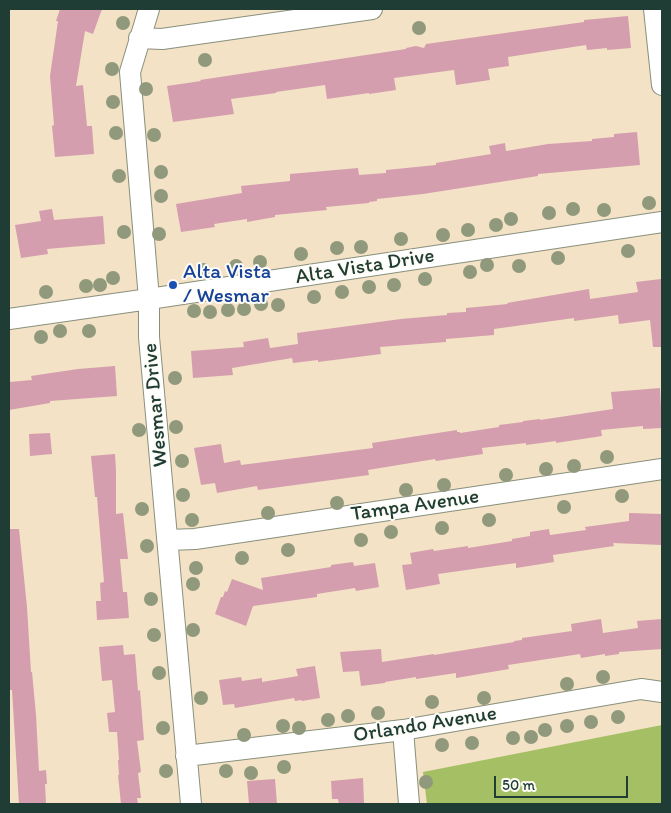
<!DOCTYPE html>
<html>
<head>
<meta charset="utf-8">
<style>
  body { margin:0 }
  #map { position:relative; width:671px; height:813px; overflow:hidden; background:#f3e2c5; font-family:Itim,sans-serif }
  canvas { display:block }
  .frame { position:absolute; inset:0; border:10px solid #1f3d34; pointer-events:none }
  .scale { position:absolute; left:494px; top:776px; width:134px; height:22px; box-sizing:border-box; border:2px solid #1f3d34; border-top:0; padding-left:6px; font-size:15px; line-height:18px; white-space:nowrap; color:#1f3d34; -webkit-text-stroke:4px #fdfcf7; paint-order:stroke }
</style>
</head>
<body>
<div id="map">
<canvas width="671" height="813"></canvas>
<div class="frame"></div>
<div class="scale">50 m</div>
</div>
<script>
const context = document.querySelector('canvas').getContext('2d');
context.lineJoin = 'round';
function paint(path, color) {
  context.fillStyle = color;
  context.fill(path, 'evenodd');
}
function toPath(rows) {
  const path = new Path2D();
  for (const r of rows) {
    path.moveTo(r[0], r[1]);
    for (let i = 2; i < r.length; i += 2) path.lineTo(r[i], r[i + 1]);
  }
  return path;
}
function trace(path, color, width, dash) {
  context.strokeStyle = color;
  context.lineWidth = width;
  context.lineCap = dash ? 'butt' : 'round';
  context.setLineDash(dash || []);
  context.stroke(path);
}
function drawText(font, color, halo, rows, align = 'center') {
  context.font = font + ' Itim,sans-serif';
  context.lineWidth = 4;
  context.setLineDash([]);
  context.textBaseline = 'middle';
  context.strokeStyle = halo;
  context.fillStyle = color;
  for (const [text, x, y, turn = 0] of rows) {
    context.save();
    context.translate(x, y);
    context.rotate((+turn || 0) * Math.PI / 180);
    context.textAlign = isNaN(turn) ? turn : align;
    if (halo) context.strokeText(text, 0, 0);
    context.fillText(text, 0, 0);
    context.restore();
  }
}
paint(toPath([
  [662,725,662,804,427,804,423,772]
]), '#a5bf65');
paint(toPath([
  [60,9,102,9,93,34,85,31,76,86,83,85,87,126,92,126,94,154,55,157,52,126,54,125,50,76,58,21,56,21],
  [628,16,631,48,607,50,607,48,587,50,586,45,508,57,509,66,488,69,490,80,456,85,454,70,394,78,396,90,369,94,369,93,327,99,325,85,276,92,276,93,231,99,234,114,173,122,167,86,201,81,200,80,406,49,406,48,416,46,424,48,426,44,584,22,584,20],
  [637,132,640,165,538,174,538,176,423,194,377,199,377,201,369,202,369,203,326,207,327,210,275,215,275,217,247,222,247,219,214,224,215,227,181,232,176,204,242,193,241,186,290,181,290,174,358,168,359,175,386,173,386,170,436,165,436,163,491,154,489,146,505,143,506,151,548,144,592,141,592,139,614,137,614,134],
  [52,209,54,220,103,216,105,244,47,249,48,254,21,258,15,225,41,221,39,211],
  [661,279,662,292,662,347,653,347,650,320,619,324,618,315,574,321,574,318,494,329,494,335,446,339,446,342,380,347,381,354,318,362,318,360,293,363,292,358,232,368,233,375,193,378,191,351,244,347,243,342,268,338,270,348,298,344,297,333,401,319,447,315,447,313,466,312,466,308,508,304,507,303,589,289,590,299,638,292,636,282],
  [115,366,117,396,50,401,50,403,9,410,9,382,32,380,31,376,78,369],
  [660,388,662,428,643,429,643,426,601,430,602,436,556,443,556,441,526,445,526,443,482,448,483,454,436,461,435,459,368,470,369,475,258,490,257,486,217,493,215,483,201,485,194,448,221,444,224,463,240,460,241,465,373,448,372,443,457,430,457,432,460,432,460,433,499,427,499,425,523,422,523,421,540,419,540,420,613,409,611,392],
  [50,433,52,454,30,456,29,434],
  [115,454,116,471,116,514,123,513,128,559,120,559,123,592,127,592,129,618,97,620,96,601,101,601,100,583,104,582,97,497,95,497,91,456],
  [629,513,662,514,662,545,613,543,614,546,553,555,554,562,516,568,516,563,438,574,440,584,406,590,402,565,412,564,410,553,433,549,434,551,468,546,468,548,512,541,512,539,530,536,530,532,549,529,550,535,586,530,585,527,629,521],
  [9,529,19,529,27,607,31,672,32,672,36,715,39,771,46,770,47,784,45,784,46,804,19,804,12,690,10,690,9,675],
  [353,562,354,566,375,563,379,587,356,591,355,588,317,594,317,597,253,606,246,626,215,614,221,597,223,597,225,591,227,592,232,579,263,590,261,578,331,567,331,565],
  [601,619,603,633,638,628,637,621,662,619,662,649,619,652,619,654,605,656,605,654,581,658,580,654,508,665,509,669,456,678,456,673,416,679,416,677,385,682,385,683,361,686,359,671,343,672,340,652,381,649,382,662,434,654,434,655,514,642,514,641,522,640,522,638,572,631,571,624],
  [123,645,124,655,135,654,138,691,140,690,144,740,137,741,141,772,138,773,141,798,137,798,138,804,121,804,118,775,119,775,118,760,119,760,117,732,109,732,107,713,115,712,112,680,102,681,99,647],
  [315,666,320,698,302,701,301,700,295,701,294,698,235,708,234,704,223,705,219,680,241,677,242,681,262,678,262,682,298,676,296,669],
  [363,778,364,803,361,804,339,804,338,799,332,799,331,781],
  [275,779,277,804,249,804,247,781]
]), '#d49eae');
const minor = toPath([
  [149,9,130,72,149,299,149,337,191,804],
  [654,9,662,85],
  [139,38,162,39,372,9],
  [9,319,149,299,662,222],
  [168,540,195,539,662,469],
  [403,730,409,804],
  [186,756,403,730,641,689,662,692]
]);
trace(minor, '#89907c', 22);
trace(minor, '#fff', 20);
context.fillStyle = '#91997c';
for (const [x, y] of [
  [123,23],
  [419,28],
  [205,60],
  [112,69],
  [146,89],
  [113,102],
  [116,133],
  [154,135],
  [161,172],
  [119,176],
  [161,196],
  [649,203],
  [573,209],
  [604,210],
  [549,213],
  [511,219],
  [496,225],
  [468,230],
  [124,232],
  [159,234],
  [443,235],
  [401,239],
  [361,247],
  [337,248],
  [628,251],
  [301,254],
  [558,258],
  [260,262],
  [487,265],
  [236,266],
  [519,266],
  [203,270],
  [470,272],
  [113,278],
  [425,279],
  [100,285],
  [394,285],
  [86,286],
  [369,287],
  [46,292],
  [342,292],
  [314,297],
  [261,304],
  [278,305],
  [244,309],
  [228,310],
  [194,311],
  [210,312],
  [60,331],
  [89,331],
  [41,337],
  [175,378],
  [176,427],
  [139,430],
  [607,457],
  [182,461],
  [574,466],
  [546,469],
  [506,475],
  [444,485],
  [406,490],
  [183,495],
  [622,496],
  [337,503],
  [564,507],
  [142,509],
  [268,513],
  [192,520],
  [489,520],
  [442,528],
  [391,532],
  [361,540],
  [147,546],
  [288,550],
  [242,558],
  [196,568],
  [193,584],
  [151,599],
  [193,630],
  [154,635],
  [159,673],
  [603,677],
  [567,684],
  [201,698],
  [484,698],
  [432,702],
  [378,713],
  [348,716],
  [618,717],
  [328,720],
  [591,722],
  [283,726],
  [567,726],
  [163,728],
  [299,728],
  [545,730],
  [244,735],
  [531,737],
  [513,738],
  [472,743],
  [442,745],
  [284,767],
  [166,771],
  [226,771],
  [251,773],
  [426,782]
]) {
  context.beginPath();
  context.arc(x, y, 7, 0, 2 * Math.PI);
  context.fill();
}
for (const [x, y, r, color] of [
  [173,285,5,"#1a4fb4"]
]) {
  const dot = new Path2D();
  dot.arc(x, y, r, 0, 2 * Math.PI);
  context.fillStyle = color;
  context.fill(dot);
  trace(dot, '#fdfcf7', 2);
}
drawText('21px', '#1f3d34', '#fdfcf7', [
  ["Alta Vista Drive",365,267,-9],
  ["Wesmar Drive",156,405,-95],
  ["Tampa Avenue",415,506,-8],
  ["Orlando Avenue",425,725,-9]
]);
drawText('21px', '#164399', '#fdfcf7', [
  ["Alta Vista",183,273],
  ["/ Wesmar",183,297]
], 'left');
</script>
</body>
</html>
